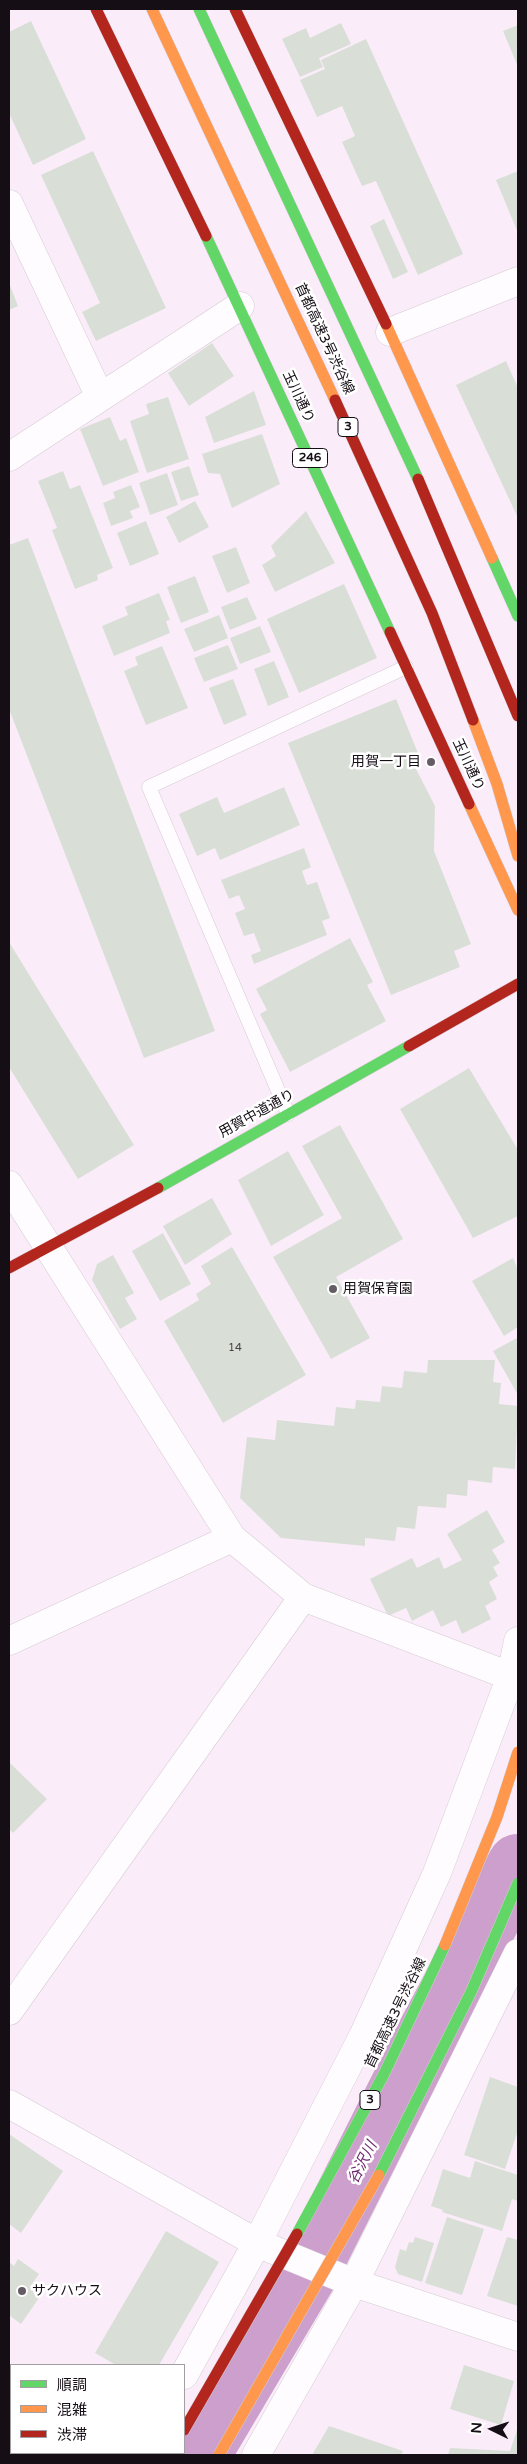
<!DOCTYPE html>
<html>
<head>
<meta charset="utf-8">
<style>
  body { margin:0 }
  #map { position:relative; width:527px; height:2464px; overflow:hidden; background:#faedf9; font-family:"Varela Round","Noto Sans JP",sans-serif }
  canvas { display:block }
  .frame { position:absolute; inset:0; border:10px solid #150e15; pointer-events:none }
  .legend { position:absolute; left:10px; top:2364px; width:175px; height:90px; box-sizing:border-box; background:#fff; border:1px solid #a19fa1; margin:0; padding:6px 9px; list-style:none; font-size:15px; color:#150e15 }
  .legend li { display:flex; align-items:center; gap:10px; height:25px }
  .legend b { width:25px; border:1px solid #a19fa1 }
  .north { position:absolute; left:467px; top:2404px; width:50px; height:50px; -webkit-text-stroke:4px #fff; paint-order:stroke; rotate:274deg; font-size:14px; font-weight:700; line-height:20px; text-align:center; color:#150e15 }
  .north::after { content:''; display:block; margin:auto; width:18px; height:22px; background:#150e15; clip-path:polygon(50% 0,100% 100%,50% 72%,0 100%) }
</style>
</head>
<body>
<div id="map">
<canvas width="527" height="2464"></canvas>
<div class="frame"></div>
<ul class="legend">
<li><b style="height:6px;background:#63d668"></b>順調</li>
<li><b style="height:6px;background:#ff974d"></b>混雑</li>
<li><b style="height:6px;background:#b3261e"></b>渋滞</li>
</ul>
<div class="north">N</div>
</div>
<script>
const context = document.querySelector('canvas').getContext('2d');
context.lineJoin = 'round';
function toPath(rows) {
  const path = new Path2D();
  for (const r of rows) {
    path.moveTo(r[0], r[1]);
    for (let i = 2; i < r.length; i += 2) path.lineTo(r[i], r[i + 1]);
  }
  return path;
}
function trace(path, color, width, dash) {
  context.strokeStyle = color;
  context.lineWidth = width;
  context.lineCap = dash ? 'butt' : 'round';
  context.setLineDash(dash || []);
  context.stroke(path);
}
function paint(path, color) {
  context.fillStyle = color;
  context.fill(path, 'evenodd');
}
function drawText(font, color, halo, rows, align = 'center') {
  context.font = font + ' "Varela Round","Noto Sans JP",sans-serif';
  context.lineWidth = 5;
  context.setLineDash([]);
  context.textBaseline = 'middle';
  context.strokeStyle = halo;
  context.fillStyle = color;
  for (const [text, x, y, turn = 0] of rows) {
    context.save();
    context.translate(x, y);
    context.rotate((+turn || 0) * Math.PI / 180);
    context.textAlign = isNaN(turn) ? turn : align;
    if (halo) context.strokeText(text, 0, 0);
    context.fillText(text, 0, 0);
    context.restore();
  }
}
trace(toPath([
  [199,2455,311,2266,424,2041,518,1865]
]), '#cc9fcc', 62);
paint(toPath([
  [31,21,86,139,33,165,9,113,9,32],
  [341,23,351,44,319,58,323,67,300,77,282,39,306,28,310,38],
  [518,25,518,67,503,31],
  [366,39,463,254,418,275,376,181,362,186,342,142,355,136,342,106,317,117,300,80,325,69,321,60],
  [93,151,166,308,96,341,82,312,100,303,41,175],
  [518,171,518,233,496,180],
  [384,219,408,272,393,279,370,226],
  [9,283,18,306,9,310],
  [212,343,234,376,189,406,168,373],
  [506,361,518,388,518,518,456,385],
  [254,391,266,425,214,443,205,417],
  [168,397,189,459,147,473,130,421,149,414,146,404],
  [110,417,120,441,126,438,139,472,103,486,80,429],
  [262,434,280,484,232,508,220,474,208,473,202,454],
  [189,466,199,495,181,501,171,472],
  [63,471,70,489,80,485,113,568,97,575,98,580,75,589,52,530,57,528,38,481],
  [167,473,178,505,150,515,139,483],
  [131,485,140,507,130,511,133,518,111,526,103,503,115,498,113,492],
  [195,501,209,527,179,543,166,517],
  [306,511,335,563,275,592,262,565,276,556,271,546],
  [146,521,159,554,130,566,117,533],
  [28,538,215,1031,144,1058,9,709,9,545],
  [236,547,250,583,227,593,212,556],
  [195,576,209,612,181,623,167,587],
  [344,584,377,658,299,693,267,619],
  [159,593,170,620,166,621,170,633,114,656,102,626,128,615,125,607],
  [247,597,257,619,230,630,221,607],
  [219,615,228,638,194,652,184,629],
  [260,626,271,652,240,664,230,638],
  [228,645,238,669,204,682,194,658],
  [162,646,188,708,146,725,124,671,138,665,135,657],
  [274,661,289,697,268,706,254,669],
  [233,679,247,715,224,725,209,688],
  [396,699,420,758,412,761,435,806,434,851,471,944,454,951,460,967,391,995,288,743],
  [284,787,300,825,220,860,215,848,197,856,179,814,217,797,224,813],
  [304,848,311,867,302,871,307,885,317,882,330,918,322,921,327,935,254,964,251,955,261,951,254,933,244,936,235,913,245,909,239,895,229,899,221,880],
  [350,938,373,982,367,985,386,1021,290,1072,260,1014,267,1010,256,989],
  [9,942,134,1145,78,1179,9,1067],
  [469,1068,518,1150,518,1216,473,1238,400,1109],
  [340,1125,403,1239,336,1277,370,1338,331,1359,273,1257,342,1218,302,1146],
  [288,1151,324,1215,271,1246,238,1180],
  [212,1198,232,1234,185,1265,163,1226],
  [163,1233,191,1284,160,1301,132,1251],
  [232,1247,306,1375,223,1423,164,1321,199,1300,196,1294,211,1284,201,1266],
  [113,1255,134,1293,125,1298,137,1319,120,1329,92,1280,97,1264],
  [513,1258,518,1270,518,1327,504,1336,472,1281],
  [517,1338,518,1339,518,1395,493,1351],
  [428,1360,495,1360,493,1382,501,1383,499,1404,518,1406,515,1469,493,1467,492,1483,468,1480,467,1496,447,1494,446,1508,418,1506,415,1529,397,1527,395,1541,365,1538,365,1546,281,1538,240,1498,247,1437,275,1440,277,1420,334,1426,336,1407,355,1409,356,1400,380,1402,382,1386,402,1388,404,1371,427,1373],
  [487,1510,505,1542,492,1550,500,1563,493,1567,498,1576,489,1582,497,1599,485,1606,491,1619,462,1634,456,1620,441,1627,433,1610,412,1621,406,1608,388,1616,370,1579,412,1558,417,1568,439,1557,444,1569,462,1560,447,1534],
  [9,1762,47,1799,13,1833,9,1829],
  [490,2077,518,2087,518,2130,505,2169,464,2155],
  [9,2134,63,2171,21,2233,9,2224],
  [475,2161,518,2175,518,2201,512,2199,502,2231,442,2212,443,2210,431,2206,443,2169,470,2178],
  [447,2217,484,2229,462,2295,425,2283],
  [166,2231,219,2262,159,2365,116,2365,95,2353],
  [415,2237,434,2243,422,2282,398,2274,395,2267,400,2249,406,2251,409,2242,413,2243],
  [507,2237,518,2240,518,2306,487,2296],
  [18,2259,39,2274,30,2287,41,2295,21,2324,9,2315,9,2262,14,2266],
  [464,2365,514,2381,501,2425,450,2409],
  [329,2426,403,2451,401,2455,312,2455],
  [518,2427,518,2455,448,2455,450,2448,510,2451]
]), '#d9dfd7');
const lane = toPath([
  [288,1114,149,787,406,667]
]);
const street = toPath([
  [9,204,100,397],
  [390,332,518,281],
  [9,457,240,306],
  [9,1185,232,1538,303,1597,518,1679],
  [9,1641,232,1538],
  [9,2011,303,1597],
  [9,2104,257,2243,354,2283,518,2337],
  [184,2375,257,2243,363,2036,437,1873,511,1676,518,1641],
  [139,2455,141,2453],
  [256,2455,354,2283,518,1953]
]);
const fast = toPath([
  [199,9,418,479],
  [206,236,390,632],
  [492,558,518,616],
  [158,1188,409,1046]
]);
const slow = toPath([
  [152,9,335,400],
  [386,324,492,558],
  [473,720,497,784,518,856],
  [469,804,518,910]
]);
const jam = toPath([
  [96,9,206,236],
  [235,9,386,324],
  [335,400,432,613,473,720],
  [418,479,518,716],
  [390,632,469,804],
  [409,1046,518,984],
  [9,1268,158,1188],
  [169,2455,170,2453]
]);
trace(lane, '#d5cbd4', 15);
trace(street, '#d5cbd4', 29);
trace(fast, '#d5cbd4', 12);
trace(slow, '#d5cbd4', 12);
trace(jam, '#d5cbd4', 12);
trace(lane, '#fefcfe', 14);
trace(street, '#fefcfe', 28);
trace(fast, '#63d668', 11);
trace(slow, '#ff974d', 11);
trace(jam, '#b3261e', 11);
const fastBridge = toPath([
  [379,2175,471,1992,518,1883],
  [297,2234,384,2074,445,1945]
]);
const slowBridge = toPath([
  [445,1945,497,1817,518,1752],
  [219,2455,379,2175]
]);
const jamBridge = toPath([
  [184,2430,297,2234]
]);
trace(fastBridge, '#d3cdd2', 12, []);
trace(slowBridge, '#d3cdd2', 12, []);
trace(jamBridge, '#d3cdd2', 12, []);
trace(fastBridge, '#63d668', 11);
trace(slowBridge, '#ff974d', 11);
trace(jamBridge, '#b3261e', 11);
for (const [x, y, r, color] of [
  [431,762,5,"#655c65"],
  [333,1289,5,"#655c65"],
  [22,2291,5,"#655c65"]
]) {
  const dot = new Path2D();
  dot.arc(x, y, r, 0, 2 * Math.PI);
  context.fillStyle = color;
  context.fill(dot);
  trace(dot, '#fff', 2);
}
drawText('11px', '#464246', null, [
  ["14",235,1348]
]);
for (const [x, y, w] of [
  [348,427,20],
  [310,458,35],
  [370,2100,20]
]) {
  const box = new Path2D();
  box.roundRect(x - w / 2, y - 9.5, w, 19, 4);
  context.fillStyle = '#fff';
  context.fill(box);
  trace(box, '#150e15', 1);
}
drawText('bold 12px', '#150e15', null, [
  ["3",348,427],
  ["246",310,458],
  ["3",370,2100]
]);
drawText('14px', '#150e15', '#fff', [
  ["首都高速3号渋谷線",324,339,65],
  ["玉川通り",298,397,65],
  ["玉川通り",468,765,65],
  ["用賀中道通り",257,1114,-29],
  ["首都高速3号渋谷線",396,2013,-64]
]);
drawText('14px', '#150e15', '#fff', [
  ["用賀一丁目",421,762,"right"],
  ["用賀保育園",343,1289],
  ["サクハウス",32,2291]
], 'left');
drawText('italic 15px', '#702972', '#fff', [
  ["谷沢川",363,2163,-63]
]);
</script>
</body>
</html>
